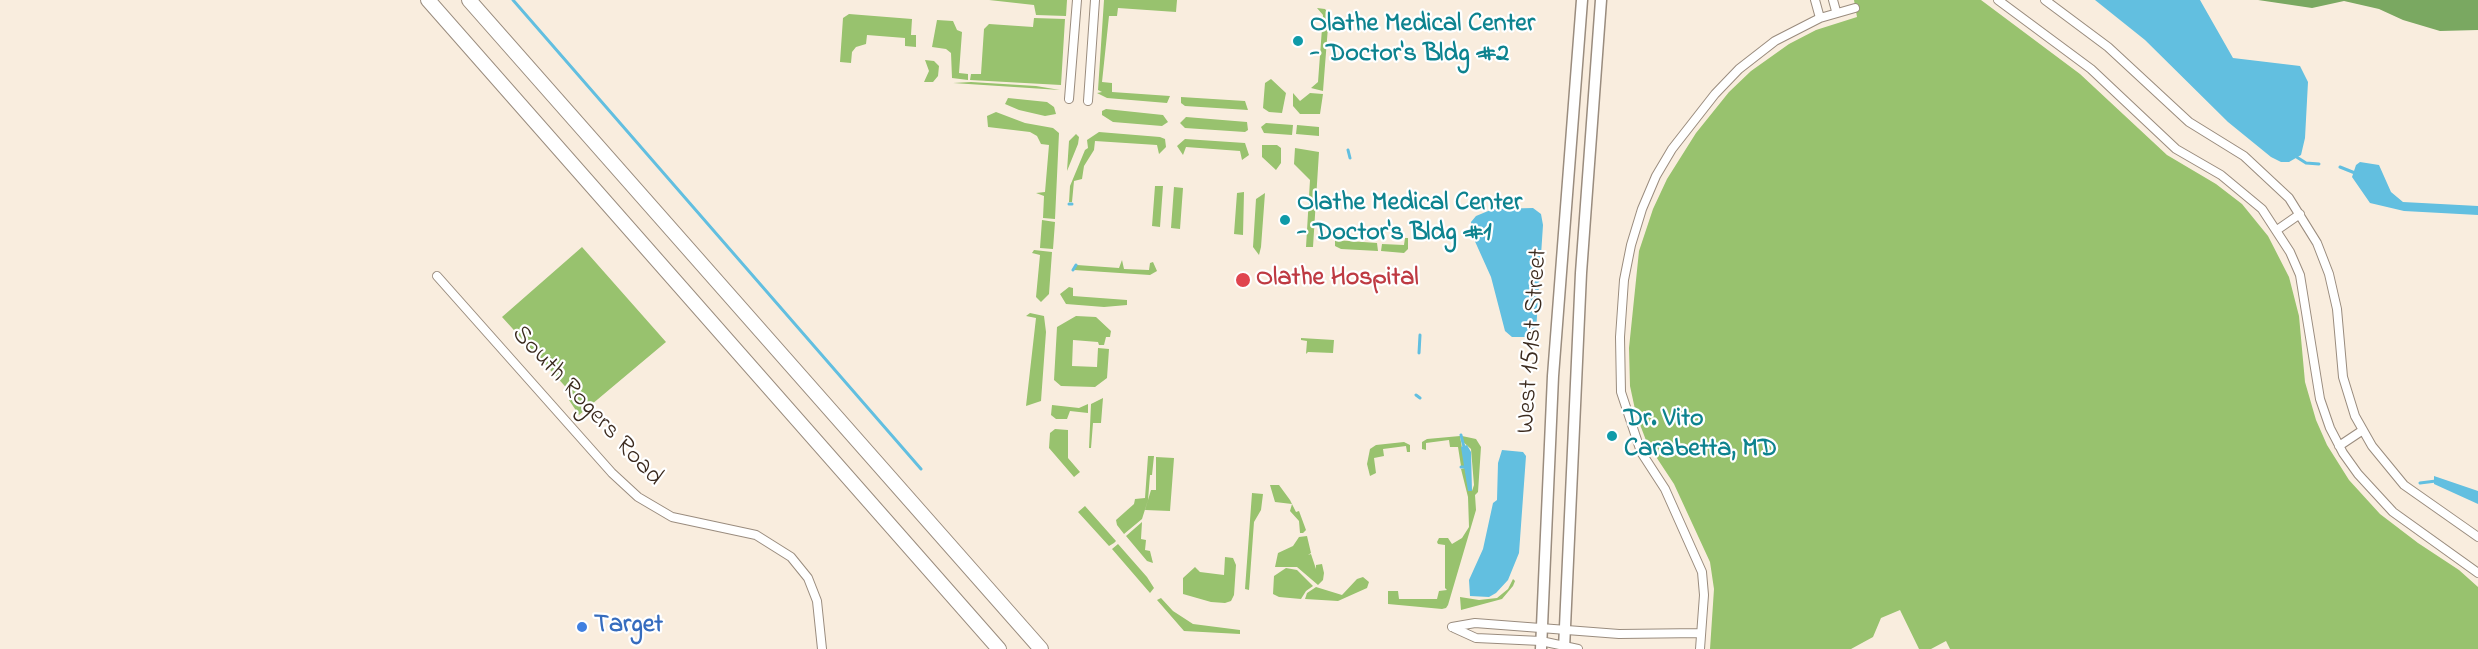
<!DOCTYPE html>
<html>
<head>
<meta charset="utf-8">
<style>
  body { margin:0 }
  canvas { display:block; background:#f9edde }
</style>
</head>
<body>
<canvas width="2478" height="649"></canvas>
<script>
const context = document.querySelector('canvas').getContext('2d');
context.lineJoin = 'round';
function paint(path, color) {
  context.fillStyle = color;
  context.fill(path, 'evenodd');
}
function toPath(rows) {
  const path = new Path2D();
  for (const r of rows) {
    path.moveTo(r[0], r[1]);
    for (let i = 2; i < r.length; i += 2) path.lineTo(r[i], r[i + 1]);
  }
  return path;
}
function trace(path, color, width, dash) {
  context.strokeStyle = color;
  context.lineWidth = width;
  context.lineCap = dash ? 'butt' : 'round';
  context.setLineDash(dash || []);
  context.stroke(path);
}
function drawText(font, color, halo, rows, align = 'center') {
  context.font = font + ' "Indie Flower",sans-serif';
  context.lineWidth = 4.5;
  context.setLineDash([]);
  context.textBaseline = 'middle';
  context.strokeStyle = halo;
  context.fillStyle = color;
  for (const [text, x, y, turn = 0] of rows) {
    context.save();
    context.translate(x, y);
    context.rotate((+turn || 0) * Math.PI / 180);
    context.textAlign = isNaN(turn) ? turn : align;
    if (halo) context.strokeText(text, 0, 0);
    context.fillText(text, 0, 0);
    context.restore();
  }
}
paint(toPath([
  [989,0,1067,0,1066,16,1036,15,1034,5],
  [1104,0,1177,0,1176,12,1118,8,1117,16,1109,16,1102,82,1112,83,1112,92,1170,96,1167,103,1107,98,1097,93,1102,92,1098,90],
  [1854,0,1981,0,2080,74,2167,155,2216,184,2242,204,2268,236,2289,277,2299,316,2305,382,2316,420,2327,445,2349,480,2380,514,2418,543,2459,570,2478,587,2478,649,1950,649,1946,641,1931,649,1919,649,1900,610,1881,618,1873,637,1851,649,1710,649,1714,589,1710,562,1674,484,1647,443,1636,414,1630,386,1629,348,1639,251,1653,209,1667,179,1696,133,1729,92,1751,71,1789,44,1816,30,1857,17],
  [1317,8,1325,9,1329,14,1323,91,1311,88,1318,82,1323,15],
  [849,14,912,19,911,35,916,35,916,47,905,46,905,38,867,35,866,44,856,47,852,52,851,63,840,62,843,18],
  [1034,18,1065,19,1061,85,970,80,971,74,981,74,984,29,989,24,1033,27],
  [937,20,953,21,957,30,962,32,959,73,968,74,968,80,952,78,951,53,946,49,932,47],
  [925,60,934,61,939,66,938,76,933,82,924,82,929,71],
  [1271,79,1286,93,1282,113,1269,112,1263,108,1265,83],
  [971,82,1036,86,1060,90,953,83],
  [1293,93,1300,101,1310,93,1323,94,1320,114,1300,114,1293,106],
  [1181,97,1245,101,1248,110,1185,106,1181,103],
  [1008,98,1047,102,1054,107,1056,114,1045,116,1019,110,1005,104],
  [1106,109,1163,115,1168,122,1162,126,1113,122,1102,115,1102,111],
  [996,112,1025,123,1053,128,1059,133,1055,219,1043,218,1044,196,1036,193,1045,192,1049,145,1041,144,1037,136,1030,132,988,127,987,116],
  [1186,117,1247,122,1248,130,1245,132,1185,128,1180,123],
  [1266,123,1293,125,1292,135,1264,133,1261,127],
  [1297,125,1319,127,1319,136,1296,134],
  [1099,132,1160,137,1165,139,1166,147,1159,154,1157,145,1095,141,1094,150,1084,166,1082,179,1074,181,1072,202,1069,202,1070,186,1085,150,1088,148,1087,140],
  [1076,134,1079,137,1078,144,1067,171,1069,141],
  [1185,139,1245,143,1249,155,1242,160,1240,151,1186,147,1183,155,1177,146],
  [1262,145,1277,145,1281,148,1281,163,1276,170,1262,157],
  [1295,148,1319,152,1313,247,1306,247,1310,180,1294,164],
  [1155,186,1163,186,1160,227,1152,226],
  [1174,187,1183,188,1180,229,1171,228],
  [1244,192,1243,235,1234,234,1237,193],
  [1265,193,1261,247,1259,255,1253,247,1256,199],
  [1042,220,1055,222,1053,249,1040,248],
  [1405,238,1408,238,1408,249,1404,253,1381,251,1382,244,1404,245],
  [1335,240,1377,243,1378,251,1341,249,1335,246],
  [582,247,666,342,579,415,569,400,573,395,502,317],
  [1034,250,1052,252,1049,294,1041,302,1036,297,1040,255,1032,253],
  [1122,260,1124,269,1149,270,1150,263,1153,262,1157,271,1150,275,1074,270,1077,265,1119,268],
  [1069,287,1073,288,1073,296,1127,300,1127,305,1104,307,1066,304,1060,294],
  [1030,313,1044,316,1046,332,1041,401,1026,406,1036,318,1026,316],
  [1076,316,1096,317,1111,331,1110,337,1106,337,1104,345,1099,345,1098,342,1073,340,1072,366,1097,367,1098,348,1109,349,1107,378,1095,387,1061,386,1054,380,1057,327],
  [1301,338,1334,340,1333,353,1308,352,1306,354,1307,341,1301,340],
  [1103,398,1101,423,1093,423,1091,448,1089,448,1091,404],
  [1088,404,1088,413,1070,411,1067,419,1056,419,1051,415,1052,405,1079,408],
  [1055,429,1068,430,1068,458,1080,472,1074,477,1049,448,1050,433],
  [1460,436,1465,466,1461,466,1458,447,1450,447,1449,440,1426,443,1426,450,1422,449,1422,442,1427,439],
  [1462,436,1476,439,1481,447,1478,492,1475,495,1476,510,1448,605,1446,608,1442,609,1388,604,1388,591,1398,591,1399,599,1437,599,1439,591,1447,590,1445,588,1445,545,1438,544,1437,542,1439,538,1448,538,1452,544,1462,538,1469,527,1468,497,1461,469,1465,468,1469,491,1472,491,1474,485,1471,449,1462,441],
  [1404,442,1410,445,1410,452,1407,452,1406,446,1383,449,1384,456,1374,458,1376,473,1370,476,1367,464,1370,449,1376,445],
  [1148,456,1154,456,1152,475,1150,475,1148,500,1142,519,1124,534,1117,525,1116,520,1134,504,1135,499,1145,498],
  [1156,457,1174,458,1170,511,1145,510,1151,490,1156,490],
  [1270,485,1279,485,1290,500,1296,512,1299,511,1306,530,1303,533,1300,533,1299,521,1290,511,1292,504,1275,502],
  [1252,493,1263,494,1261,510,1254,522,1249,590,1245,589],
  [1085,506,1116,541,1114,543,1109,546,1078,512],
  [1142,522,1141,539,1146,540,1145,550,1150,551,1153,563,1147,561,1126,536],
  [1307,536,1311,553,1308,555,1311,554,1316,569,1316,565,1322,564,1324,573,1323,580,1318,585,1297,567,1275,567,1278,553,1293,546,1299,537],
  [1118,544,1147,577,1154,588,1150,593,1112,549],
  [1225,557,1233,558,1236,565,1234,595,1231,601,1225,603,1211,602,1183,594,1183,578,1195,567,1200,572,1224,575],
  [1286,568,1297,570,1313,586,1306,591,1301,599,1279,597,1273,594,1274,576],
  [1363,577,1369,582,1367,588,1338,601,1305,599,1307,593,1316,587,1342,595,1357,579],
  [1513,579,1515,581,1513,586,1502,599,1461,610,1460,597,1479,600,1497,598,1508,589],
  [1161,598,1173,611,1193,624,1240,630,1240,634,1184,631,1157,600]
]), '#98c26e');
paint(toPath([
  [2258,0,2478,0,2478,30,2440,31,2403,20,2379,9,2344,1,2312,8]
]), '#7aa861');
paint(toPath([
  [2095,0,2200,0,2233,58,2300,66,2308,82,2305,138,2301,155,2289,162,2281,162,2271,157,2228,122,2145,40],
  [2360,162,2379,165,2391,192,2403,202,2478,206,2478,215,2404,211,2370,203,2352,177,2356,165],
  [1533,208,1541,214,1543,225,1536,331,1530,337,1512,337,1505,331,1491,277,1473,237,1471,222,1476,216,1493,209],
  [1467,445,1471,452,1472,491,1468,491,1461,447],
  [1502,450,1523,452,1526,456,1519,553,1508,580,1496,593,1489,597,1470,596,1469,580,1483,549,1493,503,1497,500,1498,463],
  [2434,476,2478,491,2478,504,2434,484]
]), '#62bfe0');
trace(toPath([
  [513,0,921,469],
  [1348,150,1350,158],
  [2295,156,2306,163,2319,164],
  [2340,167,2355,173],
  [1069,204,1072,204],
  [1073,270,1076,265],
  [1419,353,1420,335],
  [1416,395,1420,398],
  [1461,435,1464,447],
  [1461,467,1465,467],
  [2420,483,2436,481]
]), '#62bfe0', 3);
const minor = toPath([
  [1815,0,1820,18],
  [1833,0,1836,11],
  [1998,0,2091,69,2176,149,2221,175,2262,209,2290,252,2300,275,2320,399,2330,428,2343,453,2358,474,2393,512,2478,573],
  [2045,0,2108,47,2189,122,2244,156,2289,198,2317,243,2329,274,2337,309,2343,377,2355,416,2372,446,2404,485,2478,537],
  [1069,99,1077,0],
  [1088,101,1095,0],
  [2277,230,2300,214],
  [437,276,612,473,638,497,672,517,756,535,791,557,808,578,817,601,822,649],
  [2339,446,2363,430],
  [1452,627,1475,623,1619,634,1701,633],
  [1454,628,1476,638,1541,641,1578,649],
  [1700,649,1704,595,1702,572,1665,489,1641,452,1621,392,1620,337,1624,280,1631,245,1642,209,1656,176,1672,149,1715,94,1739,69,1775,41,1820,18,1855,8]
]);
const secondary = toPath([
  [1541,649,1553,376,1582,0],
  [1564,649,1581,273,1601,0]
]);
const motorway = toPath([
  [428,0,999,649],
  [469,0,1041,649]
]);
trace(minor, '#9a8c7e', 10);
trace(secondary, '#9a8c7e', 13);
trace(motorway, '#9a8c7e', 16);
trace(minor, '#fff', 8);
trace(secondary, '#fff', 10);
trace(motorway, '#fff', 14);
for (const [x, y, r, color] of [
  [1298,41,6,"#0f9aa8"],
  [1285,220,6,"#0f9aa8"],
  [1243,280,8,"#e0444e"],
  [1612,436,6,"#0f9aa8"],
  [582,627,6,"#3f7fe0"]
]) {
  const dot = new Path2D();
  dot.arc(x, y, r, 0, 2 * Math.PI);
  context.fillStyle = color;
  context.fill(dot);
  trace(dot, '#fff', 2);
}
drawText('bold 26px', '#0d838f', '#fff', [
  ["Olathe Medical Center",1310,26],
  ["- Doctor's Bldg #2",1310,56],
  ["Olathe Medical Center",1297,205],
  ["- Doctor's Bldg #1",1297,235],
  ["Dr. Vito",1624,421],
  ["Carabetta, MD",1624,451]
], 'left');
drawText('bold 26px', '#be3a42', '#fff', [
  ["Olathe Hospital",1256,280]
], 'left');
drawText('26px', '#3b2a1e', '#fff', [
  ["West 151st Street",1534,341,-86],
  ["South Rogers Road",586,407,47]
]);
drawText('bold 26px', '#366cbe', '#fff', [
  ["Target",594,627]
], 'left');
</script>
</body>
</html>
